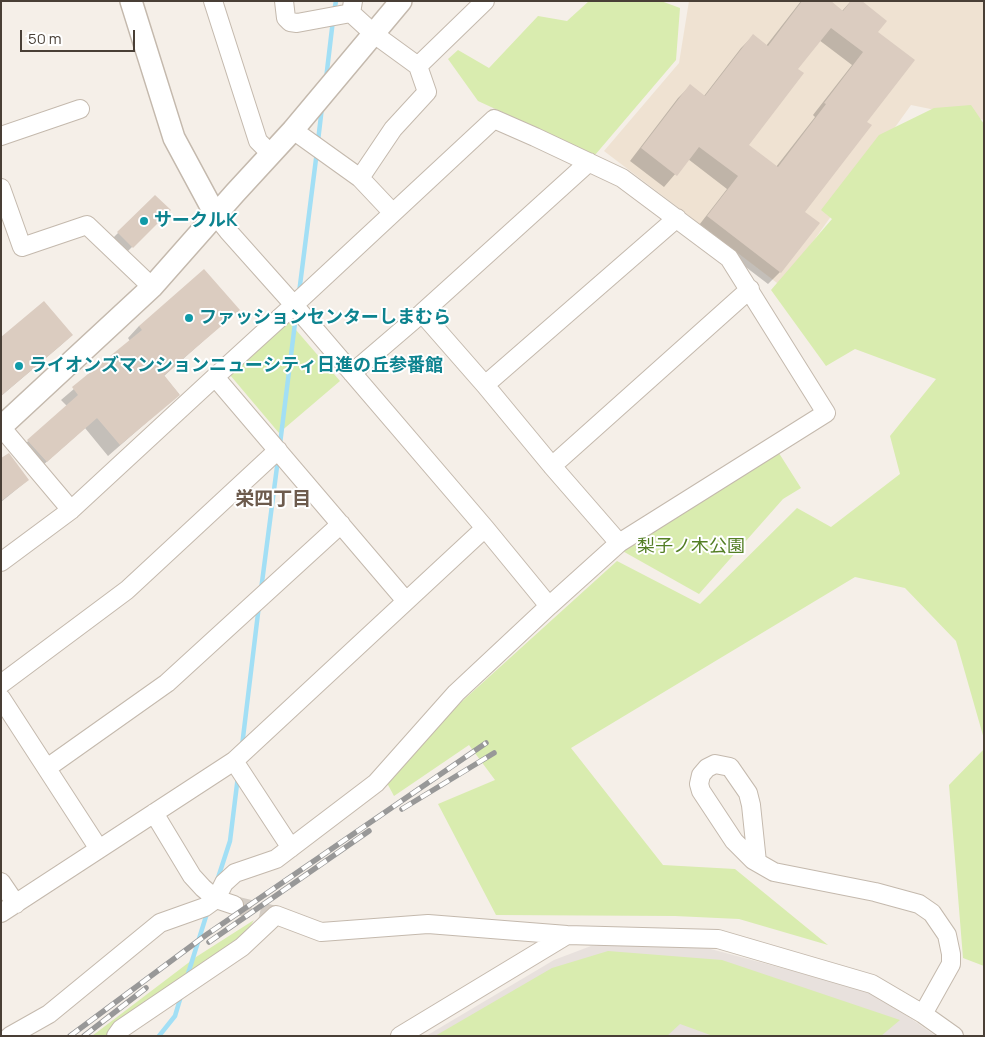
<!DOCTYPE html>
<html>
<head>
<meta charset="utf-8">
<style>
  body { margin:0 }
  #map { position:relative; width:985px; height:1037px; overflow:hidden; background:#f5efe8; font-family:Manrope,sans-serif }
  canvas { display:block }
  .frame { position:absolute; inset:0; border:2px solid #493f36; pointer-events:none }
  .scale { position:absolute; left:20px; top:30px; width:115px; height:22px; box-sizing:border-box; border:2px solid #493f36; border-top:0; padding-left:6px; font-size:15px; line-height:18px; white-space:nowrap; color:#493f36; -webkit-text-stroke:4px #fff; paint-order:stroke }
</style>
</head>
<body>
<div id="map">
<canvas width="985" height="1037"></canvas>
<div class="frame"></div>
<div class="scale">50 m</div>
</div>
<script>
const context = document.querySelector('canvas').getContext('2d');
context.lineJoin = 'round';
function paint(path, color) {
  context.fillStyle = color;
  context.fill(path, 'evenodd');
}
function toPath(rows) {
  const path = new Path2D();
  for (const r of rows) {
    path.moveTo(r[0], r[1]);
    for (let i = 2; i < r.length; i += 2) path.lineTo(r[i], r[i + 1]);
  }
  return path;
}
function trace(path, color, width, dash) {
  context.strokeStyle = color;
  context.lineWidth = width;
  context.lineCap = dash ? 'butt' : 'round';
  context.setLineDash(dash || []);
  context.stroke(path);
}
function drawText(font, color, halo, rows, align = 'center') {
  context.font = font + ' Manrope,"Noto Sans JP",sans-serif';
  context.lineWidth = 4;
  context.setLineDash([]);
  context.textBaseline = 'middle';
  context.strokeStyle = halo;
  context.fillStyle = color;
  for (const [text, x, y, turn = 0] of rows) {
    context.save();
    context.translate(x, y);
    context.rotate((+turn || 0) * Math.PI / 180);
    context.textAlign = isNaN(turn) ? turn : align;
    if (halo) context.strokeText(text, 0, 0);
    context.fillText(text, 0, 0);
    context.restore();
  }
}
paint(toPath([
  [608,944,707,948,864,990,881,998,936,1036,426,1036,554,960,591,946]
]), '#e8e1dd');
paint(toPath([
  [689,1,984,1,984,120,911,105,781,286,604,151,679,63]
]), '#efe2d2');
paint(toPath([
  [589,1,661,1,680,8,676,60,595,155,478,101,448,59,458,50,489,68,538,16,567,21],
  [971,105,984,124,984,739,956,641,905,588,855,577,571,748,663,865,735,869,828,945,739,919,675,916,496,915,438,804,495,780,469,745,394,796,387,783,458,705,617,561,700,604,797,508,831,527,900,474,890,436,936,379,855,349,826,366,771,290,832,219,821,210,879,135,934,108],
  [285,323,290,323,340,381,279,433,230,375],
  [777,450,801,488,783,499,699,594,619,549],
  [984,749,984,966,963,958,949,785],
  [254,920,239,945,110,1036,92,1036,196,957],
  [608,951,722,960,900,1020,881,1036,713,1036,680,1024,667,1036,435,1036,552,968]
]), '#d9ecaf');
paint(toPath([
  [801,1,829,1,842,11,851,1,876,33,865,122,803,212,780,272,768,284,696,229,727,189,688,159,664,187,630,161,678,98,690,86,704,96,741,48,753,36,766,46],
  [819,40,852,65,813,115,815,117,776,167,748,145,797,69],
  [155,196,169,210,123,256,109,242],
  [238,310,164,376,179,394,108,456,85,428,34,473,16,452,67,406,61,400,130,341,128,338,139,326],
  [72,335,60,346,1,396,1,339],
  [1,460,28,480,1,502]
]), '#0003');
trace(toPath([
  [334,12,336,1],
  [326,79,333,20],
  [318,141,322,107],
  [299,293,317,151],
  [280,444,296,315],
  [261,590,278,459],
  [242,746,259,605],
  [217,881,230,841,238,776],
  [187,977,208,910],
  [159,1036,175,1016,181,996]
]), '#a2dff5', 4.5);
paint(toPath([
  [802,1,831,1,843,11,851,1,862,1,887,21,878,32,915,60,867,122,872,125,805,212,820,223,781,273,707,216,738,176,699,147,677,176,641,148,690,84,705,96,753,34,768,46],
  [831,28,863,52,824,103,826,104,778,167,749,145,804,73,798,69],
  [155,195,171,210,133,248,117,232],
  [204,269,240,310,164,375,180,395,120,445,97,418,47,462,27,440,78,395,72,387,142,330,139,326],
  [44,301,73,335,1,396,1,337],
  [9,453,29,480,1,501,1,458]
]), '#dbccc0');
trace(toPath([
  [234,905,276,915]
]), '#d3ccc4', 18, [18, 9]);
const minor = toPath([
  [213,1,258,141,271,154],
  [284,1,286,18,290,22,297,23,351,13],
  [353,1,351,13,374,34,418,66,427,92,393,129,360,178],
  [418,66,485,1],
  [293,130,360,178,393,213],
  [1,136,80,109],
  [1,188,22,247,87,225,152,287],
  [422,313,485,385,552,466,619,543],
  [352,373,422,313,589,162],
  [215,377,406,601],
  [485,385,677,218],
  [1,427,71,510],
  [552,466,750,289],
  [1,562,71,510,215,377,294,305,494,119,535,137,622,178,729,258,826,413,619,543,549,606,485,528,294,305,228,231,216,216],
  [1,684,127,590,278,450],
  [1,698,99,849],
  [234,761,291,848],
  [47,768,167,683,341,524],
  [154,813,192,876,203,888,216,899,224,883,235,873,276,859,376,783,456,693,549,606],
  [757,862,751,805,748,793,730,767,715,764,707,768,701,775,699,784,701,791,734,841,753,860,774,872,875,892,919,904,932,913,947,935,951,954,951,964,923,1014],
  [1,882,16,904],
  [1,913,234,761,485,528],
  [10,1036,49,1014,160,923,205,907,216,899,234,905],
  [116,1036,121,1029,242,947,276,915,321,932,428,924,567,935,718,939,872,984,923,1014,954,1036],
  [400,1036,567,935]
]);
const tertiary = toPath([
  [131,1,174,138,216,216],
  [1,427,152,287,235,193,293,130,401,1]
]);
trace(minor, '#c4b9ad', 20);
trace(tertiary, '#c4b9ad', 24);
trace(minor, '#fff', 18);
trace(tertiary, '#fff', 21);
const rail = toPath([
  [402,809,494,753],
  [209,942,369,831],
  [70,1036,206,935,486,743],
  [84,1036,146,988]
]);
trace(rail, '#989898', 5.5);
trace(rail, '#fff', 4, [11]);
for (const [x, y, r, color] of [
  [144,221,5,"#0f9aa8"],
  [189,318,5,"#0f9aa8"],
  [19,366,5,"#0f9aa8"]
]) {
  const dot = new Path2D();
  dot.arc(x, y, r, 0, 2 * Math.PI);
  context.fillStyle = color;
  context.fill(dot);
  trace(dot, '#fff', 2);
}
drawText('bold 18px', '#0d838f', '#fff', [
  ["サークルK",154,221],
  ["ファッションセンターしまむら",199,318],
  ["ライオンズマンションニューシティ日進の丘参番館",29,366]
], 'left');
drawText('18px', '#547f25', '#fff', [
  ["梨子ノ木公園",691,547]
]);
drawText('bold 19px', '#6d5b4d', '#fff', [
  ["栄四丁目",273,500]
]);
</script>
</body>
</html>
